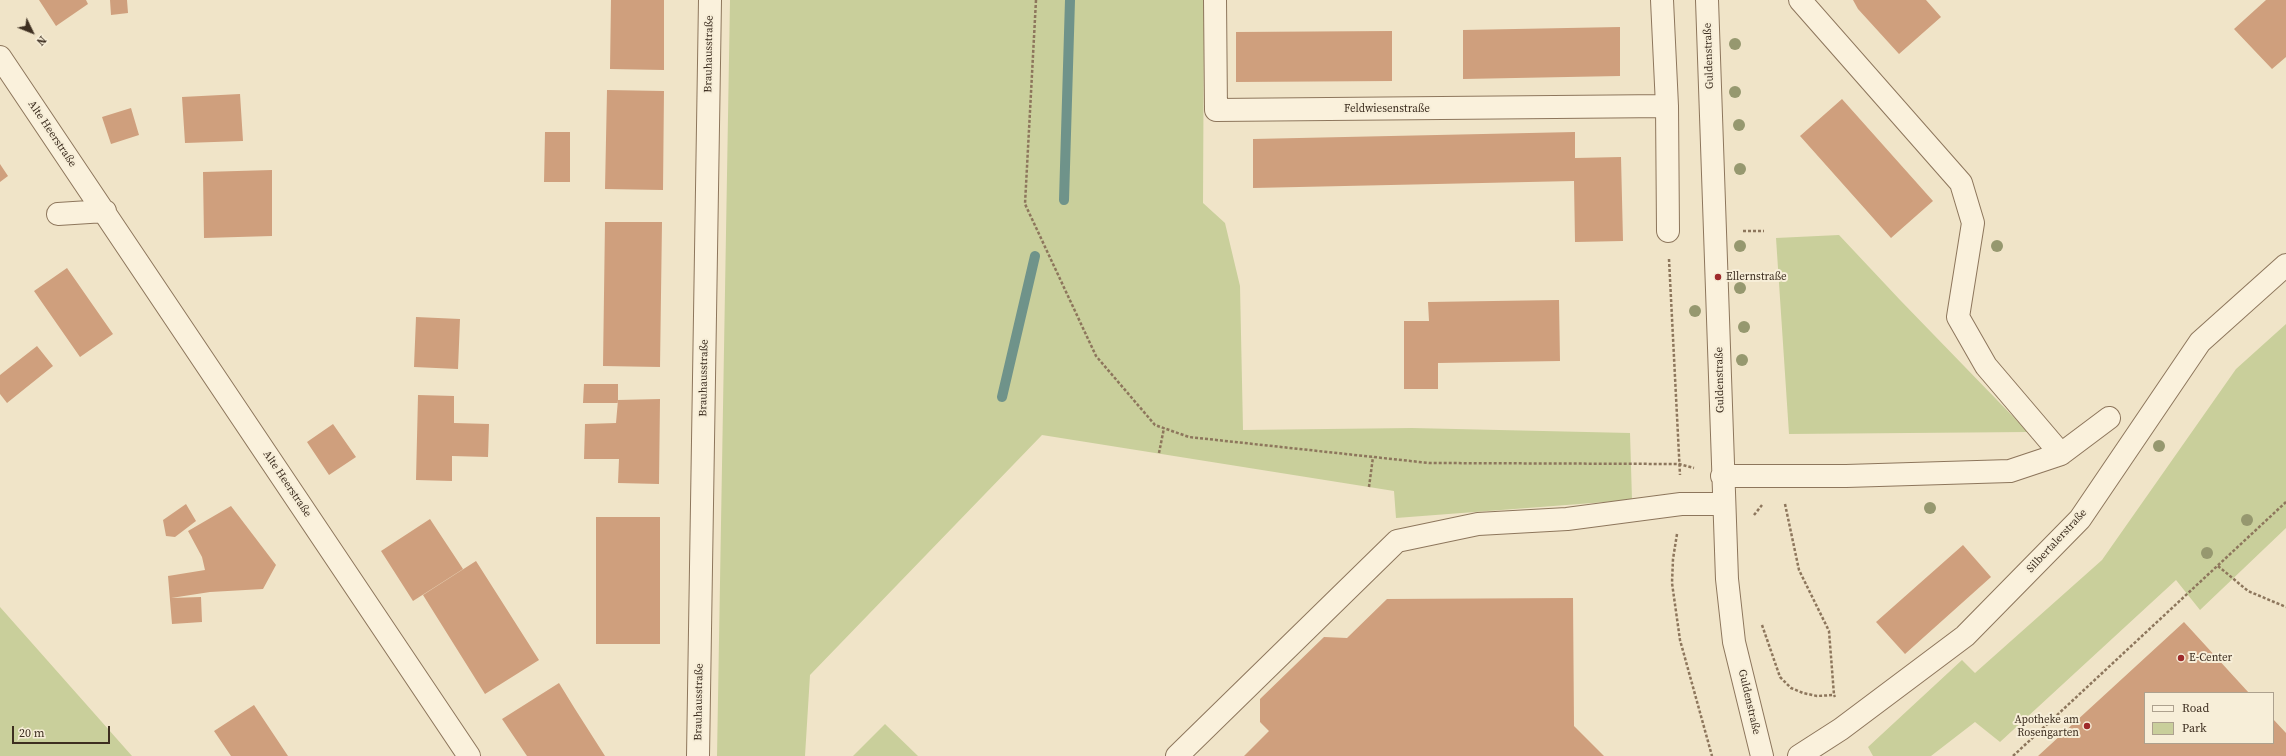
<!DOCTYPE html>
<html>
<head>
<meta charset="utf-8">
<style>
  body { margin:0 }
  #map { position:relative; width:2286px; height:756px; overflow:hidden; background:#f0e4c8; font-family:"Source Serif 4",serif }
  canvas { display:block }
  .legend { position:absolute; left:2144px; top:692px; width:130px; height:52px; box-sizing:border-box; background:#f7eed8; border:1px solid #ada18e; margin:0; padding:5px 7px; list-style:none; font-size:12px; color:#3d2e20 }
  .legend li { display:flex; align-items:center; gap:8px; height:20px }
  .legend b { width:20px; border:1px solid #ada18e }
  .north { position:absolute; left:12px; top:12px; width:40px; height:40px; -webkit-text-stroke:3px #f7eed8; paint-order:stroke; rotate:133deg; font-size:11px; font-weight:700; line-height:16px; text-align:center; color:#3d2e20 }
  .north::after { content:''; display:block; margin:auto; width:14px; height:18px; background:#3d2e20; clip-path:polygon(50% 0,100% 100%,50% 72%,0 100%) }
  .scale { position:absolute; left:12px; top:726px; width:98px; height:18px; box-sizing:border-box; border:2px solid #3d2e20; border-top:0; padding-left:5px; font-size:12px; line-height:14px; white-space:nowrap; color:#3d2e20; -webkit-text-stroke:3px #f7eed8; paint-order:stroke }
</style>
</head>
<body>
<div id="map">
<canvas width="2286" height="756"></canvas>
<ul class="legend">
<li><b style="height:5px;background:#faf1dc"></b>Road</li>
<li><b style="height:11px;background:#c9cf9b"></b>Park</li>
</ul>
<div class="north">N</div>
<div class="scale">20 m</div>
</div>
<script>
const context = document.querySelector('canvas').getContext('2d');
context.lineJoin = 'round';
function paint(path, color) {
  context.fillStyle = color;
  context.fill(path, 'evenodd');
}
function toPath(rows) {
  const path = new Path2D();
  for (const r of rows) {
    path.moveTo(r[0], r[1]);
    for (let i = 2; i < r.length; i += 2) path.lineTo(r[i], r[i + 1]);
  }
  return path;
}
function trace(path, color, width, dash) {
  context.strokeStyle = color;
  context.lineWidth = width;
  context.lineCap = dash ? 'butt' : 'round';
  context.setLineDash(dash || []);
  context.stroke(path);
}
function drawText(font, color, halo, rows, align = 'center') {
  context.font = font + ' "Source Serif 4",serif';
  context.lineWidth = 4;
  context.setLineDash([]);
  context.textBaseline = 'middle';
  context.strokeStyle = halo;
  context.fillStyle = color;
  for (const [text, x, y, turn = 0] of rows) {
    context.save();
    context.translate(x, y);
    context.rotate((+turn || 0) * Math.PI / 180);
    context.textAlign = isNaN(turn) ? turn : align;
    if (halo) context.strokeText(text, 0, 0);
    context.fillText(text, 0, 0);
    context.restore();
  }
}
paint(toPath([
  [730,0,1204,0,1203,203,1225,223,1240,286,1243,430,1412,428,1630,433,1632,500,1396,518,1394,491,1042,435,810,675,805,756,717,756],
  [1839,235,1901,301,2028,432,1789,434,1776,238],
  [2286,324,2286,528,2200,610,2176,580,2000,742,1975,722,1931,756,1873,756,1868,747,1962,660,1975,673,2102,560,2236,369],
  [0,607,132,756,0,756],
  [885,724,918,756,853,756]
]), '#c9cf9b');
trace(toPath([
  [1064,200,1070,0],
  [1002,397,1035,256]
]), '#6f938a', 10);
paint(toPath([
  [39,0,86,0,88,4,56,26],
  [110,0,127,0,128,13,111,15],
  [611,0,664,0,664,70,610,69],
  [1853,0,1926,0,1941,17,1899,54,1858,9],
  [2266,0,2286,0,2286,57,2272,69,2234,29],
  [1620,27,1620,76,1463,79,1463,30],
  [1392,31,1392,81,1236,82,1236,32],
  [607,90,664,91,663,190,605,189],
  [240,94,243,141,185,143,182,97],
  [1842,99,1933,201,1891,238,1800,136],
  [131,108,139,135,111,144,102,117],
  [545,132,570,132,570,182,544,182],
  [1575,132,1575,158,1621,157,1623,241,1575,242,1574,181,1253,188,1253,139],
  [0,164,8,176,0,182],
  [272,170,272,236,204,238,203,172],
  [605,222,662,222,660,367,603,366],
  [67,268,113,334,80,357,34,291],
  [1559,300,1560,361,1438,363,1438,389,1404,389,1404,321,1429,321,1428,302],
  [416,317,460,319,458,369,414,367],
  [37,346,53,366,7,403,0,394,0,375],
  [584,384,618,384,618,403,583,403],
  [418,395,454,396,454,423,489,424,488,457,452,456,452,481,416,480],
  [660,399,659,484,618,483,619,459,584,459,585,424,616,423,618,400],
  [333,424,356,457,329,475,307,442],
  [186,504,196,521,175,537,166,536,163,520],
  [231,506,276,565,263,589,210,592,171,598,201,597,202,622,172,624,168,576,205,570,202,557,188,531],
  [596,517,660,517,660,644,596,644],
  [430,519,463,569,413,601,381,551],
  [1963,545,1991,577,1905,654,1876,622],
  [476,561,539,660,485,694,423,595],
  [1573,598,1574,726,1604,756,1244,756,1269,731,1260,722,1260,699,1324,637,1347,638,1387,599],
  [2184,622,2249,693,2145,693,2145,743,2273,743,2273,719,2286,733,2286,756,2038,756],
  [559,683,575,709,605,756,527,756,502,719],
  [254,705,288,756,231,756,214,731]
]), '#cf9f7d');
const minor = toPath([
  [1215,0,1216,110,1667,106],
  [1662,0,1667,106,1668,231],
  [1707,0,1727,579,1734,642,1762,756],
  [1800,0,1961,183,1973,223,1958,317,1986,366,2061,454],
  [0,57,469,756],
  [58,214,105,211],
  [1722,476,1846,476,2010,471,2061,454,2109,418],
  [698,756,710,0],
  [1177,756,1397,541,1478,524,1567,519,1681,504,1723,504],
  [1799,756,1841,729,1965,636,2080,519,2200,342,2286,265]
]);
trace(minor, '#8d765c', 24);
trace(toPath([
  [1036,0,1025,204,1096,356,1155,425,1189,437,1429,463,1679,464,1694,468],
  [1743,231,1764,231],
  [1669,259,1680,475],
  [1159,453,1164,428],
  [1369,487,1373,457],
  [1785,504,1799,570,1829,631,1834,695],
  [1754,515,1762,505],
  [1677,534,1673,559,1672,583,1680,640,1712,756],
  [2218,566,2248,591,2286,607],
  [1762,625,1780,677,1791,688,1803,693,1817,696,1834,695,1835,697],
  [2013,756,2286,502]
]), '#8d765c', 2.5, [3, 2]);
trace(minor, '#faf1dc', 22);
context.fillStyle = '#96986f';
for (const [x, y] of [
  [1735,44],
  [1735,92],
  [1739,125],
  [1740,169],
  [1740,246],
  [1997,246],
  [1740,288],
  [1695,311],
  [1744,327],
  [1742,360],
  [2159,446],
  [1930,508],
  [2247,520],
  [2207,553]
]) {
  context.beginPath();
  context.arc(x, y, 6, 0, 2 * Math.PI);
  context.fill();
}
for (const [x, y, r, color] of [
  [1718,277,4,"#9e2a2b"],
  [2181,658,4,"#9e2a2b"],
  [2087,726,4,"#9e2a2b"]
]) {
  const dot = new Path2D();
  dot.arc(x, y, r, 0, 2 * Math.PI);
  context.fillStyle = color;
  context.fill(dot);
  trace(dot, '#f7eed8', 1.5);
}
drawText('11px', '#3d2e20', '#f7eed8', [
  ["Brauhausstraße",709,54,-89],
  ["Guldenstraße",1709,56,-92],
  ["Feldwiesenstraße",1387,109],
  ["Alte Heerstraße",52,134,56],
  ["Brauhausstraße",704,378,-89],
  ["Guldenstraße",1720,380,-91],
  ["Alte Heerstraße",287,484,56],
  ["Silbertalerstraße",2057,541,-47],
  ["Brauhausstraße",699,702,-89],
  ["Guldenstraße",1749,702,77]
]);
drawText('11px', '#3d2e20', '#f7eed8', [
  ["Ellernstraße",1726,277],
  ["E-Center",2189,658],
  ["Apotheke am",2079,720,"right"],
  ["Rosengarten",2079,733,"right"]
], 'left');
</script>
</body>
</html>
